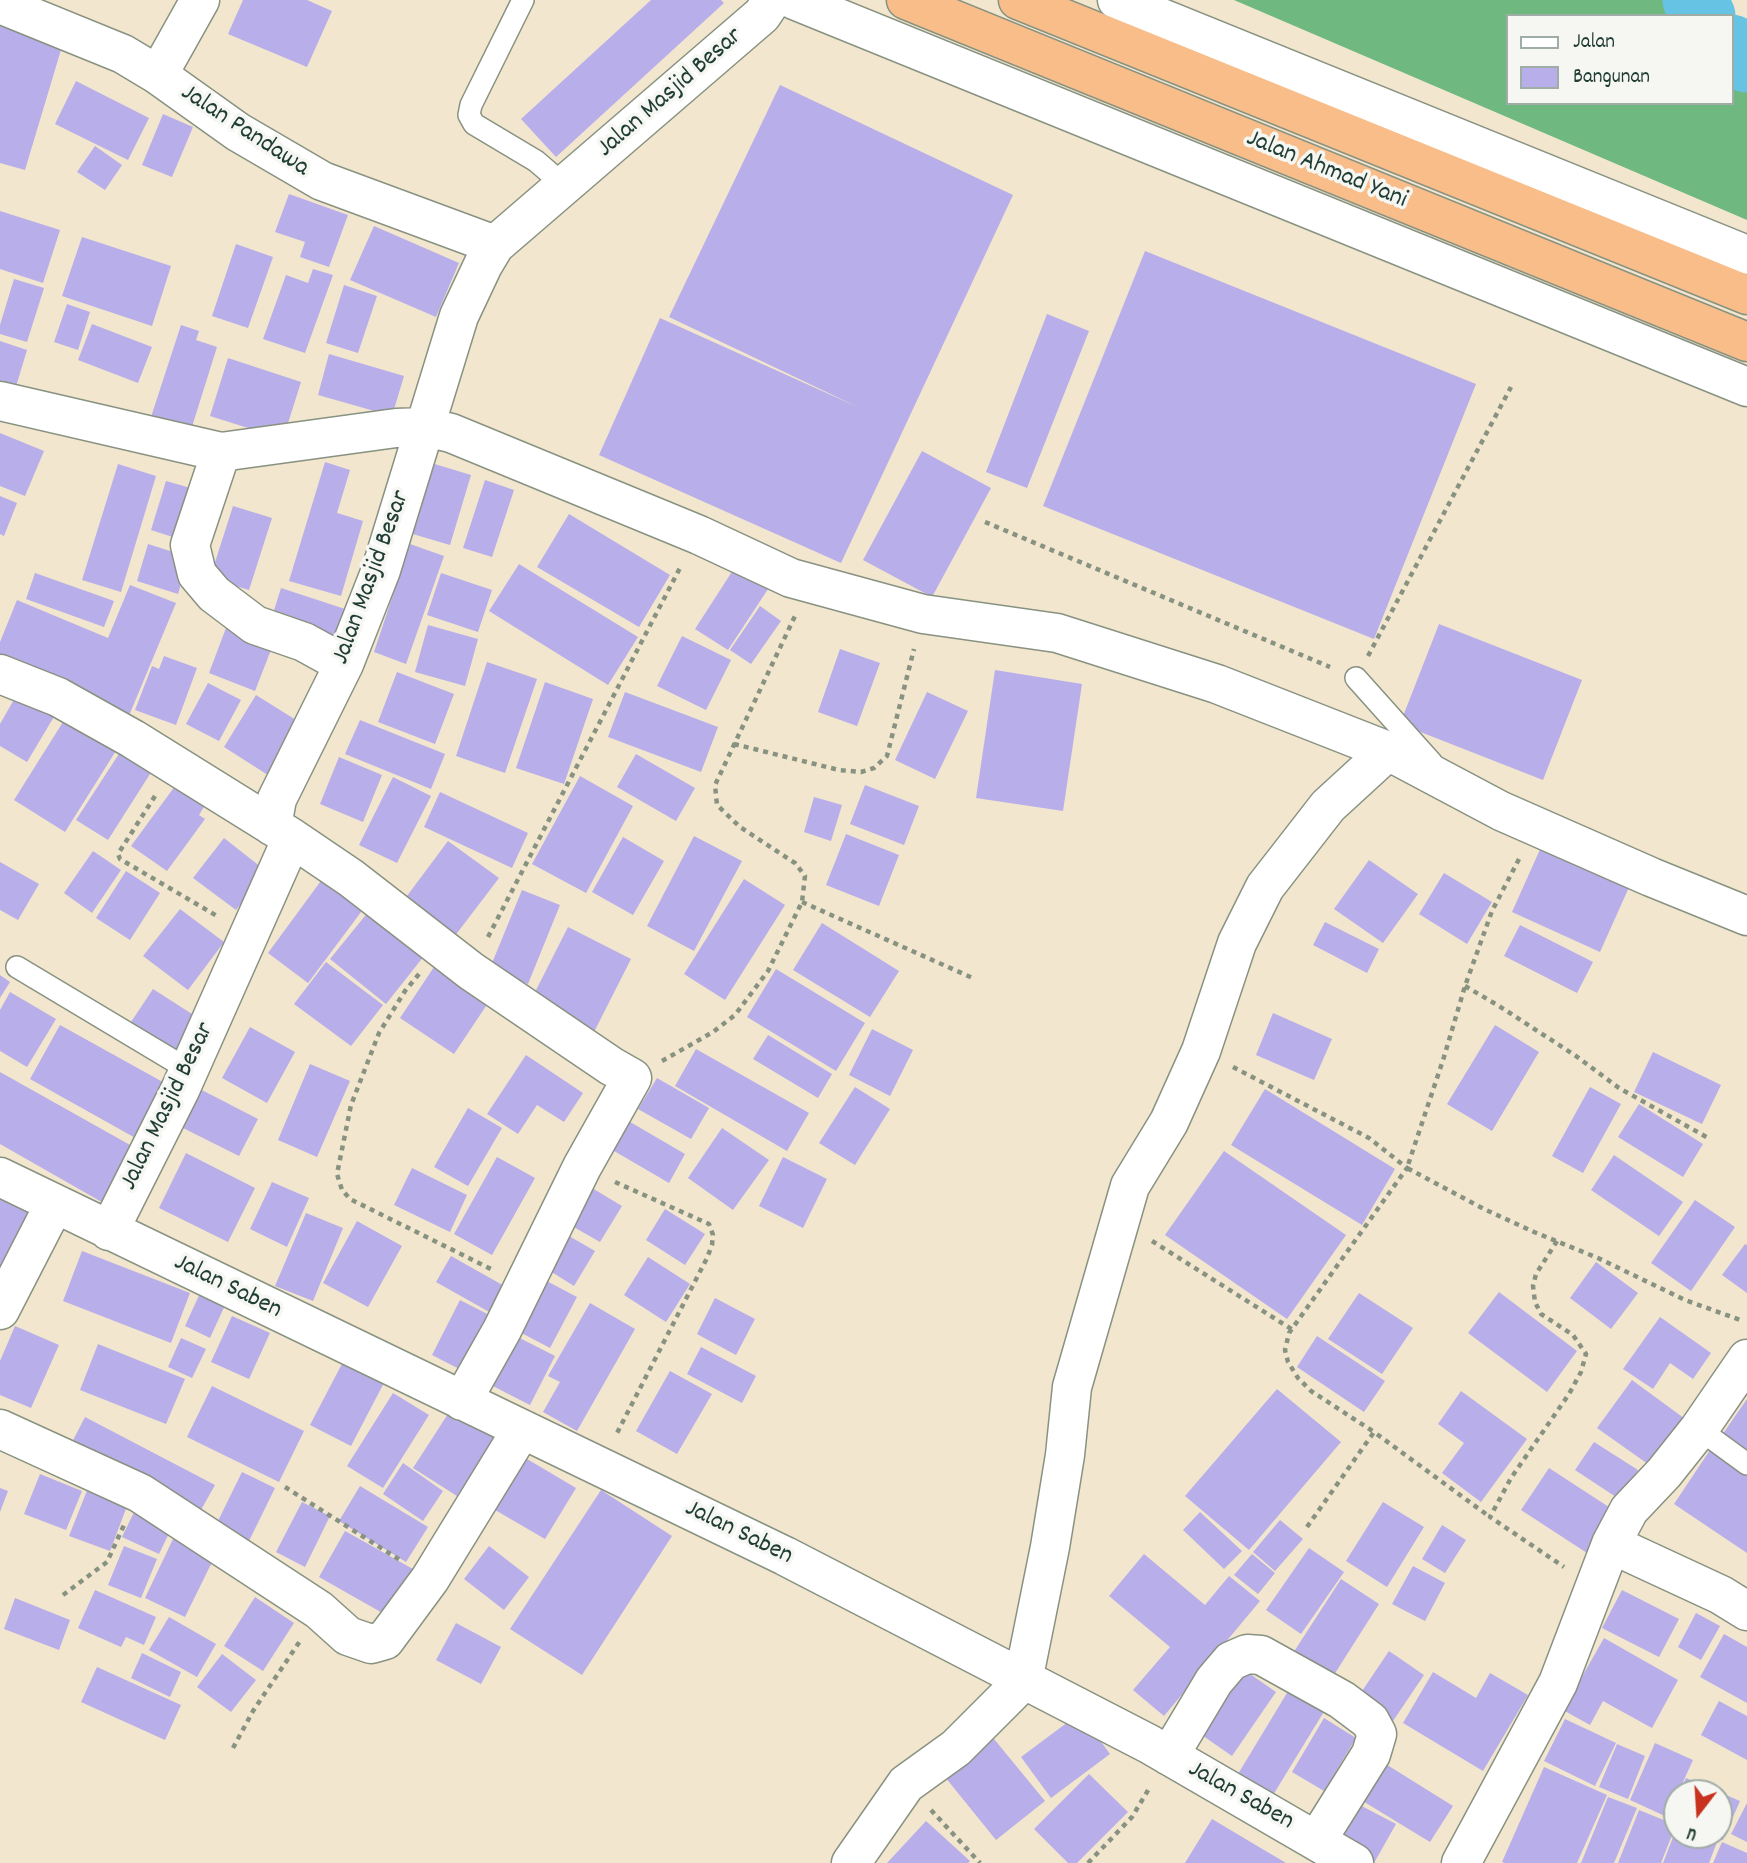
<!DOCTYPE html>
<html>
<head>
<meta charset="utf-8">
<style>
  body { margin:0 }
  #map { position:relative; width:1747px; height:1863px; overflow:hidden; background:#f2e6ce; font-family:Dekko,sans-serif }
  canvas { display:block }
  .legend { position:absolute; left:1506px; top:14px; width:228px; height:91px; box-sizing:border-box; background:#f6f6f2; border:2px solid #a0aca6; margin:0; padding:9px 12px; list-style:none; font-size:21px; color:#1f3d34 }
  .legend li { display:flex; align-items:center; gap:14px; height:35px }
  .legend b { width:35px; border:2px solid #a0aca6 }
  .north { position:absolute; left:1663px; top:1779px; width:70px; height:70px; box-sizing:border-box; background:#f6f6f2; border:2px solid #a0aca6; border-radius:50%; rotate:197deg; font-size:19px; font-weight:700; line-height:28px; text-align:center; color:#1f3d34 }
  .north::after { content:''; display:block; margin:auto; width:24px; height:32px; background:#c8321e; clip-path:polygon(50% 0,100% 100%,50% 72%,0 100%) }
</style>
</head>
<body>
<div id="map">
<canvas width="1747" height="1863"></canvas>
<ul class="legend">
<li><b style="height:9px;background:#fff"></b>Jalan</li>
<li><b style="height:19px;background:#b8aee9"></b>Bangunan</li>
</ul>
<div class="north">U</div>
</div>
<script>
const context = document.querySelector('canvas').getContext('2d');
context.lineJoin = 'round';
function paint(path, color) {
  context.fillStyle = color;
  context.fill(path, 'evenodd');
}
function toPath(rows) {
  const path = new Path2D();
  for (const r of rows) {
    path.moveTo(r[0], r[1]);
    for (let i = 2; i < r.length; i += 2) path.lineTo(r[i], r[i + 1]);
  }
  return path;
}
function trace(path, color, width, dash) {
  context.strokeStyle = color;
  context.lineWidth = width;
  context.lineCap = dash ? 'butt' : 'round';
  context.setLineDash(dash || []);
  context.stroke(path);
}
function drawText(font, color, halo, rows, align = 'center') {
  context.font = font + ' Dekko,sans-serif';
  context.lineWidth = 7;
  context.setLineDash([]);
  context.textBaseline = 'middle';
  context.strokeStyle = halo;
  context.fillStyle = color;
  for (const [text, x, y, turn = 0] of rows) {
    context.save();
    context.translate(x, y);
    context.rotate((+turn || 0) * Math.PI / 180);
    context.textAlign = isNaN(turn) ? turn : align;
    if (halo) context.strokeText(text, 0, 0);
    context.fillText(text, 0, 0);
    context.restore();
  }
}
paint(toPath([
  [1234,0,1719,0,1747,26,1747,220],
  [1507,16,1731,16,1731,103,1507,103]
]), '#6fb880');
trace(toPath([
  [1694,0,1704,16],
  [1731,46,1747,61]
]), '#66c3e4', 63);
paint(toPath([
  [243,0,307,0,332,11,307,67,228,34],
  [651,0,721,0,724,3,556,157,521,119],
  [0,24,63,43,25,170,0,163],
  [76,81,149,118,128,160,55,124],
  [780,85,1013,195,841,563,599,455,660,318,860,408,669,317],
  [163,114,193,127,172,177,142,165],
  [95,146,122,165,105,190,77,172],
  [289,194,348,215,329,267,300,257,305,242,275,232],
  [0,211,60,230,43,283,0,269],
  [374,226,459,263,436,317,350,280],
  [82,237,171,266,152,326,62,296],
  [236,244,273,257,248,328,212,316],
  [1145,251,1476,384,1374,639,1043,506],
  [313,269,333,275,305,353,263,339,286,275,308,283],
  [14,279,44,288,27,342,0,334,0,325],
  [344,285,377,296,358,353,326,343],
  [67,304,90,312,78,350,54,342],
  [1047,314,1089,331,1027,488,986,472],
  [92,324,152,347,138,383,78,360],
  [181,325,199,331,196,340,217,347,190,433,150,420],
  [0,341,27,350,11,403,0,400],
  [329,354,404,376,392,416,318,395],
  [228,358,301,382,283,439,210,416],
  [0,433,44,451,25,496,0,486],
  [922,451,991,488,932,597,863,560],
  [325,462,350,470,337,513,363,521,341,596,289,581],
  [428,462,471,475,450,545,406,532],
  [118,464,156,476,121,592,82,580],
  [485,480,514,490,492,557,463,548],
  [166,481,194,489,179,539,151,530],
  [0,496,17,503,4,536,0,534],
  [233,506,272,518,249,590,210,578],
  [569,514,670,575,639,627,537,567],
  [148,544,189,557,178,594,137,581],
  [410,544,444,556,406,664,374,652],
  [519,564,638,637,608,685,489,611],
  [735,567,768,589,728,650,695,629],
  [35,573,114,601,104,627,26,599],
  [441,573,492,590,478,632,427,615],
  [130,585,176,603,128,718,0,665,0,642,17,600,108,638],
  [281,588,351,611,340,646,270,623],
  [760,606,781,621,751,664,730,650],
  [229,620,276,637,255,691,209,673],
  [1439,624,1582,680,1543,780,1400,724],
  [428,625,478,639,465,686,415,672],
  [682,636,731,660,706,710,657,686],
  [840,649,880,663,857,726,818,712],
  [164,656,197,668,176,725,135,710,152,666,159,669],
  [487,662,537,679,505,773,456,756],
  [995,670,1082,684,1063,811,976,798],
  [397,672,454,694,435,744,378,722],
  [545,682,593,699,564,784,516,768],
  [208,683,241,700,219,741,186,724],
  [20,689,58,710,27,762,0,746,0,724],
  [625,692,718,727,701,772,608,737],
  [927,692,968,711,935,779,895,760],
  [256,695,304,725,271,777,224,747],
  [68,714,119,746,65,832,14,800],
  [360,720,445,754,431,789,345,754],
  [126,743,157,763,108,840,76,820],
  [636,754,695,788,676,821,617,787],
  [339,757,382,775,363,822,320,804],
  [580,776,633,806,586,893,532,864],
  [393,777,431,796,397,863,359,845],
  [178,782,207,802,199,815,205,819,167,871,131,846],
  [865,785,919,806,904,845,850,824],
  [440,792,528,833,512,868,424,827],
  [814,797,842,805,831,841,804,832],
  [846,834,899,855,879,906,826,885],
  [694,836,742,861,694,951,647,926],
  [623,837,664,861,633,915,592,892],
  [224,838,266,871,236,910,193,878],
  [448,841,499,878,451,941,401,904],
  [1542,845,1630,885,1600,952,1512,912],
  [93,851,121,870,92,913,64,893],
  [1369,860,1418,894,1383,943,1334,909],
  [0,862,39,884,18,920,0,910],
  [126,871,160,893,130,940,96,918],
  [1444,873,1492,902,1467,944,1419,914],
  [326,874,367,904,308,983,268,953],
  [744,879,785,905,725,1000,684,974],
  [522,890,560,905,528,984,490,968],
  [180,909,224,942,188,990,143,956],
  [369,911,424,956,386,1004,330,959],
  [1325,922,1379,949,1367,973,1313,945],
  [822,923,899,971,870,1017,793,970],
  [1520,925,1593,962,1577,993,1504,956],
  [568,927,631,959,594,1032,531,1000],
  [326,962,383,1005,351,1046,294,1004],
  [436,964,490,1000,454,1054,400,1018],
  [776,969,865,1023,836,1071,747,1017],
  [0,975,10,982,0,998],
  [153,989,206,1023,184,1056,131,1022],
  [10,992,56,1019,27,1067,0,1051,0,1010],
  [1273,1013,1332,1039,1314,1080,1256,1055],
  [60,1025,170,1086,139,1140,30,1079],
  [1495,1025,1539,1052,1492,1131,1447,1104],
  [250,1027,295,1052,267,1103,222,1078],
  [872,1029,913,1050,890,1096,849,1075],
  [768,1035,832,1074,818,1098,753,1059],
  [696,1049,809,1113,787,1151,675,1086],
  [1653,1052,1721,1085,1702,1124,1634,1092],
  [526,1055,583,1093,564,1122,537,1105,518,1134,487,1114],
  [310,1064,350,1081,317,1157,278,1140],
  [0,1072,139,1150,107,1205,0,1144],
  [657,1078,709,1108,691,1139,638,1109],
  [196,1087,258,1119,239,1156,177,1125],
  [855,1087,890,1109,855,1165,819,1143],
  [1590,1087,1621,1104,1583,1173,1552,1156],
  [1265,1089,1395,1169,1362,1225,1231,1145],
  [1639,1104,1703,1144,1683,1177,1618,1137],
  [468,1108,502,1128,468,1186,434,1167],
  [625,1119,685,1154,669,1183,609,1148],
  [722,1128,769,1160,733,1210,688,1178],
  [1224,1151,1346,1235,1287,1319,1165,1235],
  [186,1153,255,1188,228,1242,159,1208],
  [1614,1155,1683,1202,1659,1236,1591,1190],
  [497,1157,535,1178,492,1255,454,1234],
  [783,1157,827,1179,803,1228,759,1206],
  [412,1168,467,1195,450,1232,394,1205],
  [272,1182,309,1198,287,1247,250,1229],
  [0,1184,39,1204,0,1279],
  [587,1185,622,1206,600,1242,565,1222],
  [1695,1200,1735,1227,1691,1291,1651,1263],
  [665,1209,705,1234,685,1265,646,1240],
  [306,1213,343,1228,313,1301,275,1286],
  [357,1221,402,1246,368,1307,323,1283],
  [562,1232,595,1251,574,1286,542,1266],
  [1745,1244,1747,1245,1747,1293,1722,1275],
  [82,1251,190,1293,171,1343,63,1301],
  [451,1256,506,1287,491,1313,436,1282],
  [648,1257,690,1284,666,1322,624,1295],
  [1596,1262,1638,1293,1611,1329,1570,1298],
  [539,1277,577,1297,550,1348,512,1328],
  [201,1291,226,1303,210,1338,185,1326],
  [1499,1292,1577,1351,1547,1392,1468,1333],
  [1359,1293,1413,1328,1382,1374,1328,1339],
  [715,1298,755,1319,736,1355,697,1334],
  [460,1300,501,1321,473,1376,432,1355],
  [590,1303,635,1329,577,1431,543,1412,560,1382,548,1376],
  [232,1316,270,1333,249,1379,211,1362],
  [1660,1317,1711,1353,1693,1379,1670,1363,1653,1389,1623,1369],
  [15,1326,59,1345,31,1408,0,1395,0,1361],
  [508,1332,555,1356,530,1405,483,1381],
  [1317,1336,1385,1381,1364,1412,1297,1367],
  [181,1338,206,1349,192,1378,168,1367],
  [98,1344,185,1379,166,1424,80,1390],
  [701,1347,756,1376,742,1403,687,1374],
  [345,1358,386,1379,351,1446,310,1425],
  [670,1371,712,1394,677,1454,636,1431],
  [1632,1380,1696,1427,1662,1474,1597,1428],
  [212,1386,304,1431,279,1482,187,1437],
  [1277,1389,1341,1442,1249,1550,1185,1496],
  [1461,1391,1527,1439,1481,1502,1442,1473,1464,1443,1438,1424],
  [393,1393,429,1415,383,1488,347,1466],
  [1747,1399,1747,1452,1722,1435],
  [457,1400,501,1429,457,1496,413,1468],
  [85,1417,215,1485,197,1517,68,1450],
  [1594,1442,1638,1470,1619,1499,1575,1470],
  [1710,1450,1747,1475,1747,1553,1674,1504],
  [522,1456,576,1488,545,1539,490,1507],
  [403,1463,443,1491,423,1521,383,1494],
  [1549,1468,1615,1511,1587,1553,1521,1510],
  [242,1472,275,1488,248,1543,215,1527],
  [40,1474,82,1491,66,1530,24,1514],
  [92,1478,132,1493,110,1551,69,1536],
  [360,1486,428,1527,406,1562,339,1521],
  [0,1488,8,1491,0,1512],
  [601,1490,672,1536,582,1675,510,1629],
  [302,1502,330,1516,305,1567,276,1552],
  [1383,1502,1424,1527,1387,1587,1346,1561],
  [137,1506,174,1523,159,1554,122,1537],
  [1200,1512,1242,1551,1224,1569,1183,1530],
  [1280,1520,1303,1539,1275,1571,1253,1552],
  [1442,1525,1466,1540,1445,1573,1422,1559],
  [345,1531,420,1573,393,1619,319,1577],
  [174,1537,215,1556,185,1617,145,1598],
  [124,1546,157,1559,141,1598,108,1585],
  [489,1546,529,1577,504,1610,464,1579],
  [1309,1548,1344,1572,1301,1634,1266,1610],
  [1144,1554,1205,1605,1229,1576,1260,1601,1164,1716,1133,1690,1170,1647,1109,1596],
  [1252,1554,1275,1573,1258,1594,1234,1575],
  [1413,1566,1445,1583,1425,1621,1392,1604],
  [1341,1579,1379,1604,1325,1689,1286,1664],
  [95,1590,156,1617,144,1645,126,1637,121,1647,78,1628],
  [1622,1590,1679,1619,1659,1657,1602,1628],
  [255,1597,294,1623,263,1671,224,1646],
  [15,1598,70,1620,59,1650,4,1629],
  [1696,1613,1720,1626,1701,1660,1678,1647],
  [169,1617,216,1644,197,1677,149,1650],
  [456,1623,501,1647,481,1684,436,1660],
  [1724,1634,1747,1647,1747,1703,1700,1677],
  [1604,1638,1678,1680,1652,1728,1603,1701,1590,1725,1563,1710],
  [1389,1651,1424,1675,1391,1724,1356,1700],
  [142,1653,181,1672,170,1697,131,1678],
  [222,1654,256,1680,231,1712,197,1687],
  [97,1667,181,1705,165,1740,81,1702],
  [1240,1667,1276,1692,1232,1756,1196,1731],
  [1433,1672,1476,1698,1490,1673,1528,1695,1483,1771,1403,1723],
  [1293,1683,1328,1705,1270,1800,1235,1779],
  [1719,1701,1747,1716,1747,1760,1701,1735],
  [1080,1713,1110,1754,1051,1798,1021,1757],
  [1324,1718,1356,1738,1324,1791,1292,1772],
  [1565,1719,1616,1743,1595,1786,1544,1761],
  [994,1739,1045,1801,996,1840,945,1777],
  [1655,1743,1693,1760,1667,1817,1630,1800],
  [1617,1744,1645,1756,1628,1799,1599,1787],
  [1384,1763,1453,1806,1430,1842,1361,1800],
  [1544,1767,1607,1795,1577,1863,1505,1863,1502,1862],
  [1089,1774,1128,1812,1077,1863,1068,1863,1034,1829],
  [1686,1778,1740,1801,1723,1840,1710,1835,1719,1835,1719,1793,1679,1793],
  [1608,1797,1637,1808,1614,1863,1581,1863],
  [1677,1799,1677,1821,1669,1818],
  [1356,1803,1396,1824,1374,1863,1369,1863,1334,1844],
  [1747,1803,1747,1842,1731,1834],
  [1639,1810,1676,1825,1661,1863,1618,1863],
  [1212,1819,1254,1844,1286,1863,1185,1863],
  [926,1821,970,1861,968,1863,887,1863],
  [1677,1827,1677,1835,1701,1835,1717,1842,1709,1863,1663,1863],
  [1722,1842,1747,1853,1747,1863,1713,1863]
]), '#b8aee9');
const service = toPath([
  [523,0,471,105,469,115,474,124,536,161,565,186],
  [1356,678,1432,763],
  [17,967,189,1070],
  [1699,1429,1747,1464]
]);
const minor = toPath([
  [0,4,123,54,158,75,238,132,322,181,495,245],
  [158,75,200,0],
  [0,401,221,452,396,428,425,427,451,433,699,535,791,578,923,614,1057,633,1217,684,1388,751,1501,811,1651,877,1747,916],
  [221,452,190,545,197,574,214,594,255,625,304,642,344,664],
  [0,674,58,697,133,739,292,838,180,1090,109,1231],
  [272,826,277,799,344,664,381,570,459,316,483,265,495,245,762,15,772,0],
  [292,838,351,878,471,971,611,1066,632,1078,582,1167,502,1330,462,1401],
  [0,1177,785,1556,1149,1744,1354,1863],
  [0,1310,54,1205],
  [0,1429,140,1493,319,1610,348,1636,371,1644,385,1640,430,1579,522,1429],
  [1611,1544,1721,1595,1747,1611],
  [1169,1756,1214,1681,1231,1661,1247,1654,1261,1655,1342,1700,1370,1721,1377,1734,1371,1754,1317,1840],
  [851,1863,906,1784,956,1748,1023,1681,1050,1547,1065,1455,1072,1387,1130,1186,1169,1122,1201,1051,1237,943,1265,887,1328,806,1388,751],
  [1461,1863,1558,1683,1611,1544,1629,1510,1664,1473,1699,1429,1747,1359]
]);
const tertiary = toPath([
  [794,0,1747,387],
  [1117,0,1747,255]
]);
const trunk = toPath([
  [906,0,1747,342],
  [1018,0,1747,295]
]);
trace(service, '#889281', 24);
trace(minor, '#889281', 41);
trace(tertiary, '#889281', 41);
trace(trunk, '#889281', 41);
trace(toPath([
  [985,522,1330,667],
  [1368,656,1511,387],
  [734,744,839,770,861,772,874,768,887,756,914,649],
  [155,796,118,854,120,859,217,916],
  [1519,859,1492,911,1465,986,1444,1057,1407,1168,1484,1209,1534,1232,1598,1258,1685,1300,1743,1321],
  [802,902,975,979],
  [488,937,681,566],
  [419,974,405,991,379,1033,351,1105,337,1174,342,1190,350,1199,493,1270],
  [1465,986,1499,1006,1576,1056,1619,1088,1710,1139],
  [662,1061,713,1032,735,1015,768,971,802,902,805,876,795,863,740,827,717,805,715,785,795,616],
  [1233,1067,1369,1138,1407,1168,1289,1333,1285,1350,1288,1362,1298,1378,1311,1391,1374,1432],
  [615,1182,709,1224,713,1235,712,1245,707,1258,616,1435],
  [1152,1241,1293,1330],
  [1557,1241,1536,1274,1533,1286,1535,1302,1541,1314,1573,1335,1586,1354,1581,1372,1569,1394,1511,1478,1490,1517,1564,1567],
  [285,1487,400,1560],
  [1307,1527,1374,1432,1490,1517],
  [63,1595,107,1562,124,1525],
  [233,1748,253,1711,300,1641],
  [931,1810,980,1863],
  [1088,1863,1132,1817,1150,1787]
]), '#889281', 4.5, [5, 5]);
trace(service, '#fff', 21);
trace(minor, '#fff', 38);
trace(tertiary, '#fff', 38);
trace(trunk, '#f8bd89', 38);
drawText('26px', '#1f3d34', '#f6f6f2', [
  ["Jalan Masjid Besar",671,94,-41],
  ["Jalan Pandawa",244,132,33],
  ["Jalan Ahmad Yani",1326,171,22],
  ["Jalan Masjid Besar",373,578,-70],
  ["Jalan Masjid Besar",169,1107,-64],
  ["Jalan Saben",227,1288,26],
  ["Jalan Saben",738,1534,26],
  ["Jalan Saben",1240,1797,29]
]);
</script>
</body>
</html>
